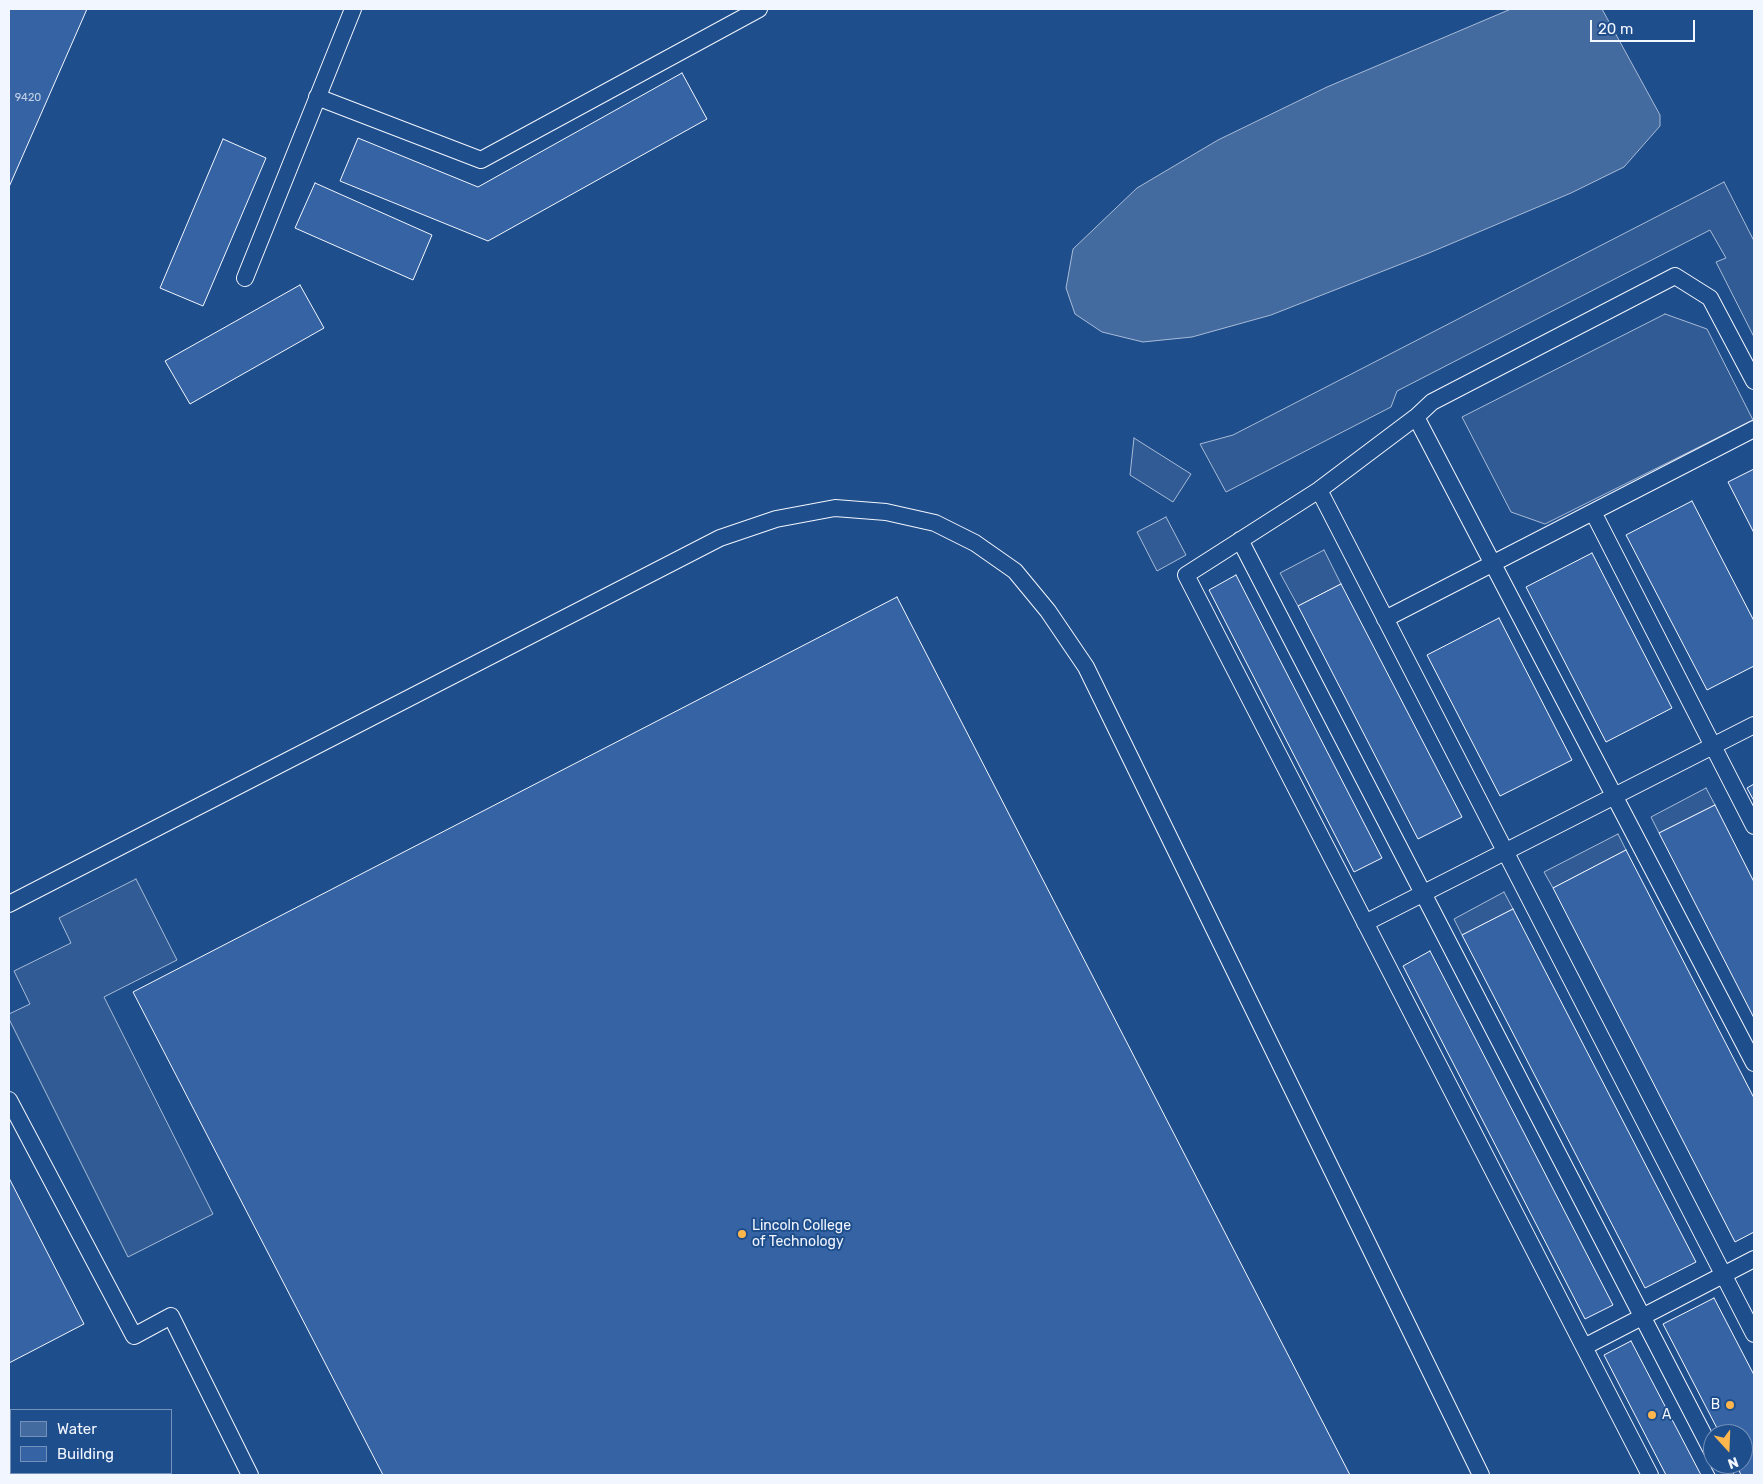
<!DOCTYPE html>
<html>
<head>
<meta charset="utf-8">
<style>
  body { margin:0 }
  #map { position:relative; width:1763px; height:1484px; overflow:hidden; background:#1f4e8c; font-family:Rubik,sans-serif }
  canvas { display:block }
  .frame { position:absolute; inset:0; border:10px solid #f2f6ff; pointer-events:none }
  .legend { position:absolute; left:10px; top:1409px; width:162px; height:65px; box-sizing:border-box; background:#1f4e8c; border:1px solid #7391ba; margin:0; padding:6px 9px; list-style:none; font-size:15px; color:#f2f6ff }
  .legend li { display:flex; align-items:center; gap:10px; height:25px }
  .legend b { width:25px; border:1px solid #7391ba }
  .north { position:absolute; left:1703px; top:1424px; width:50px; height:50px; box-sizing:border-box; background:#1f4e8c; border:1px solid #7391ba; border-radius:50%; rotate:160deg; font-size:14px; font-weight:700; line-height:20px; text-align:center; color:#f2f6ff }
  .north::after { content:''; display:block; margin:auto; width:18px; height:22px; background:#ffb74d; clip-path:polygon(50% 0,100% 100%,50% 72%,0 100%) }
  .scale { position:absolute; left:1590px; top:20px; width:105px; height:22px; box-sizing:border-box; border:2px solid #f2f6ff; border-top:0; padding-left:6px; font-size:15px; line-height:18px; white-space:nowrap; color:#f2f6ff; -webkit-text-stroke:4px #1f4e8c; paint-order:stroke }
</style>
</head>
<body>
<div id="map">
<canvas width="1763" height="1484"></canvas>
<div class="frame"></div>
<ul class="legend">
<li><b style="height:14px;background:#446ba0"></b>Water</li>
<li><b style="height:14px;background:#3563a3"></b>Building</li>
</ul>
<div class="north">N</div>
<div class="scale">20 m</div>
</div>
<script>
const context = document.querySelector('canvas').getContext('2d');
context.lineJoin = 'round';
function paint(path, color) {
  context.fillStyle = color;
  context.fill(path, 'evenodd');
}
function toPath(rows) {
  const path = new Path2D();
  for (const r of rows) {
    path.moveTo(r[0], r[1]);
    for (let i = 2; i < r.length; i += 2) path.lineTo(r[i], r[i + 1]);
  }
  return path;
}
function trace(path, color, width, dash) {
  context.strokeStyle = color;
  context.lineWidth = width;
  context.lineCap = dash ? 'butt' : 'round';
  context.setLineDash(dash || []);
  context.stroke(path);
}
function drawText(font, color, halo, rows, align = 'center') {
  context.font = font + ' Rubik,sans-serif';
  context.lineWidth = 4;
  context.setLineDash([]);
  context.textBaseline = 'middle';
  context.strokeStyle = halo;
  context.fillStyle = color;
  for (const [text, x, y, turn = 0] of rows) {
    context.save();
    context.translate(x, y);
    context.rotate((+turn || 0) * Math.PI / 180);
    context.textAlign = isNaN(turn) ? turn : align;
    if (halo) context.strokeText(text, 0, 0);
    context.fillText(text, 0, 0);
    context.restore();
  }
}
const built = toPath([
  [1724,182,1754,241,1754,337,1716,262,1726,258,1710,230,1397,391,1391,407,1226,492,1200,444,1233,435,1724,182],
  [1665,314,1707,329,1753,420,1545,524,1511,512,1462,417,1665,314],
  [1134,438,1191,474,1173,502,1130,475,1134,438],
  [1166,517,1186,555,1157,571,1137,532,1166,517],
  [1324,550,1341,584,1298,606,1280,573,1324,550],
  [1706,788,1715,805,1659,833,1651,817,1706,788],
  [1618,834,1626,850,1553,888,1544,872,1618,834],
  [136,879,177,960,104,997,213,1214,128,1257,9,1019,9,1014,30,1004,14,971,71,943,59,918,136,879],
  [1504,892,1513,909,1462,935,1454,919,1504,892]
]);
paint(built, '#305b95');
trace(built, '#a8bbd7', 1);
const water = toPath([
  [1511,9,1602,9,1660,115,1660,126,1624,167,1571,193,1429,253,1271,315,1192,337,1143,342,1102,332,1075,314,1066,288,1073,249,1137,188,1218,140,1327,87,1511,9]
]);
paint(water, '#446ba0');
trace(water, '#a8bbd7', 1);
const building = toPath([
  [9,9,87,9,9,187,9,9],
  [682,73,707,119,488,241,340,181,358,138,478,187,682,73],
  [223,139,266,158,203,306,160,288,223,139],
  [315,183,432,235,413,280,295,228,315,183],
  [300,285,324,328,190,404,165,361,300,285],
  [1754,469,1754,533,1728,482,1754,469],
  [1692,501,1754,621,1754,666,1707,690,1626,535,1692,501],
  [1592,553,1672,708,1606,742,1526,587,1592,553],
  [1236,575,1382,858,1354,872,1209,590,1236,575],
  [1341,584,1462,817,1418,839,1298,606,1341,584],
  [897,597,1350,1475,383,1475,133,992,897,597],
  [1499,618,1572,760,1500,796,1427,655,1499,618],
  [1754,784,1754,801,1747,788,1754,784],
  [1715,805,1754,882,1754,1018,1659,833,1715,805],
  [1626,850,1754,1098,1754,1232,1735,1242,1553,888,1626,850],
  [1513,909,1696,1262,1645,1288,1462,935,1513,909],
  [1430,951,1613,1305,1585,1319,1403,966,1430,951],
  [9,1178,84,1324,9,1363,9,1178],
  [1714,1298,1754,1375,1754,1475,1741,1475,1736,1464,1743,1464,1743,1434,1720,1434,1663,1324,1714,1298],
  [1631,1341,1701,1475,1666,1475,1604,1355,1631,1341]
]);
paint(building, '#3563a3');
trace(building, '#f2f6ff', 1);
const lane = toPath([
  [317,97,481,160,759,9],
  [245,278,353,9],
  [1416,417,1754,1063],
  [1319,490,1754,1334],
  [1593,512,1754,826],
  [1240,540,1713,1453],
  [1385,619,1754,429],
  [9,904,720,538,776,519,835,508,886,512,935,523,975,543,1015,571,1048,611,1086,667,1481,1475],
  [1365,923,1754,725],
  [9,1100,134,1336,171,1316,250,1475],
  [1584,1347,1754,1259],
  [1719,1464,1725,1475],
  [1650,1475,1186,575,1319,490,1416,417,1432,402,1675,276,1710,298,1754,381]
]);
trace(lane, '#f2f6ff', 18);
trace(lane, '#1f4e8c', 16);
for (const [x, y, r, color] of [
  [742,1234,5,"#ffb74d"],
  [1730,1405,5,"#ffb74d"],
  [1652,1415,5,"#ffb74d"]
]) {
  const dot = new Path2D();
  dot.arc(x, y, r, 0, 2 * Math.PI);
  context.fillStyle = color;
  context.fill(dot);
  trace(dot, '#1f4e8c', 2);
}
drawText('11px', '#c3d1e8', null, [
  ["9420",28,98]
]);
drawText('14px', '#f2f6ff', '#1f4e8c', [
  ["Lincoln College",752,1226],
  ["of Technology",752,1242],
  ["B",1720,1405,"right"],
  ["A",1662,1415]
], 'left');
</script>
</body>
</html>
